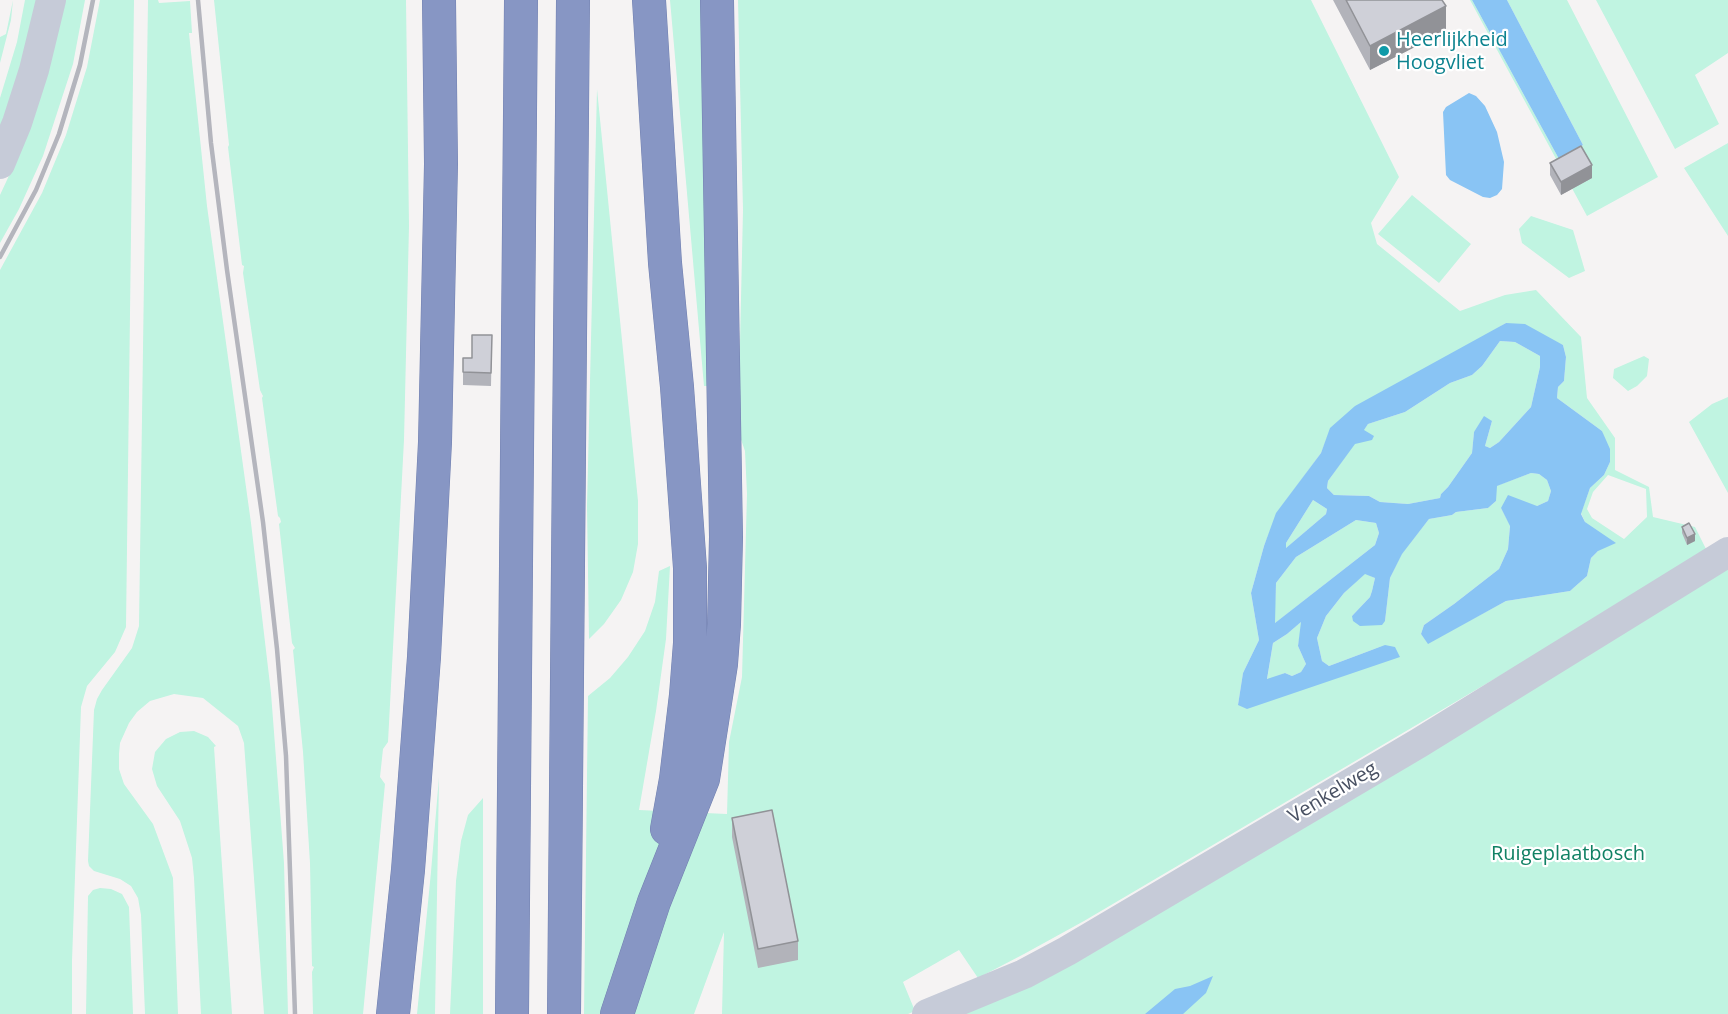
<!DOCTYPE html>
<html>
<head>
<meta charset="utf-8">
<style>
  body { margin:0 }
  canvas { display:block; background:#f5f3f3 }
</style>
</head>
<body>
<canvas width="1728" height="1014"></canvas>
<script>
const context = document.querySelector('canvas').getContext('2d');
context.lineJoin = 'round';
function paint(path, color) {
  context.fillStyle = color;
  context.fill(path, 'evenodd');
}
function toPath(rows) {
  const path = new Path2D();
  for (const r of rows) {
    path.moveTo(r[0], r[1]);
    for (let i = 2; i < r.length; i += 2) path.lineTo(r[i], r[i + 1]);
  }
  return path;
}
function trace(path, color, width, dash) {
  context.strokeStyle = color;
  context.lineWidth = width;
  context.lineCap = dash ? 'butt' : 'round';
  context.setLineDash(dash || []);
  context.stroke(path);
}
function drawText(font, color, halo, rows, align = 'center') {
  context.font = font + ' "Open Sans",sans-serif';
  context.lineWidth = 4.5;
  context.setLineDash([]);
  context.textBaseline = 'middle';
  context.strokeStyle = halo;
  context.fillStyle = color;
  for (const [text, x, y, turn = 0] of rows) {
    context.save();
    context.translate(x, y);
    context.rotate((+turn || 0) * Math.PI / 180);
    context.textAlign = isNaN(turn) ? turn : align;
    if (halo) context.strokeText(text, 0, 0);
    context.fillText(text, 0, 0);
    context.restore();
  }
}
paint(toPath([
  [13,0,11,20,0,63,0,37,6,34],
  [25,0,38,0,28,45,0,132,0,98,17,42],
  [63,0,85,0,73,64,43,156,19,209,0,243,0,195,13,167],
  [100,0,134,0,126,627,115,652,87,686,81,707,72,961,72,1014,0,1014,0,270,42,193,66,135,87,67],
  [148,0,158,0,159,3,190,1,192,33,189,33,207,206,251,523,271,693,284,863,288,1014,264,1014,244,743,238,726,203,698,174,694,150,701,137,712,129,723,120,743,119,754,119,769,124,784,153,824,173,878,178,1014,145,1014,141,915,138,898,131,886,120,879,94,871,89,866,88,861,94,710,97,699,102,690,132,648,139,626],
  [214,0,406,0,409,226,404,440,388,742,383,749,380,777,385,784,363,1014,313,1014,312,972,314,967,312,966,310,863,303,752,293,650,295,648,292,643,279,524,281,522,280,518,278,516,262,398,263,396,260,390,243,273,244,266,242,265,228,147,229,145],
  [670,0,705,0,712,386,704,386],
  [738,0,1311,0,1399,177,1371,223,1377,244,1460,311,1505,295,1536,290,1581,337,1587,398,1615,438,1615,470,1649,487,1653,517,1695,527,1708,553,1084,921,1024,954,978,978,959,950,903,982,915,1011,908,1014,722,1014,724,932,694,1014,584,1014,588,696,610,678,628,657,645,631,655,602,659,571,670,566,666,639,656,711,639,810,727,814,729,742,742,677,747,494,745,451,738,431,743,210],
  [1506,323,1563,345,1566,357,1564,381,1558,387,1557,398,1602,431,1610,462,1604,475,1590,488,1581,513,1598,551,1591,558,1587,576,1570,591,1506,601,1428,643,1421,634,1424,625,1454,604,1499,569,1508,549,1510,525,1501,508,1537,506,1548,501,1551,491,1547,480,1539,474,1531,473,1496,486,1496,501,1488,508,1456,512,1452,515,1429,519,1402,553,1390,578,1385,621,1352,616,1370,597,1372,591,1375,578,1365,573,1344,593,1326,616,1317,638,1322,661,1329,666,1385,645,1238,705,1243,673,1259,640,1251,593,1264,546,1277,513,1321,453,1331,428],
  [1608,475,1646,489,1647,517,1624,539,1592,518,1587,509,1593,492],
  [1470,0,1472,0,1559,159,1583,145,1507,0,1567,0,1658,177,1587,216],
  [1596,0,1728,0,1728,53,1695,75,1719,124,1675,149],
  [597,89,638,501,638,544,633,572,621,600,604,624,589,639,587,506],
  [1728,143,1728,236,1684,168],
  [1412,195,1471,244,1439,283,1378,234],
  [1531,216,1573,230,1585,271,1569,278,1522,243,1519,229],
  [1500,341,1515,342,1540,356,1540,367,1531,407,1499,442,1490,448,1485,446,1492,421,1474,432,1472,453,1448,487,1441,494,1440,498,1408,504,1380,502,1369,496,1334,495,1327,488,1328,481,1368,424,1405,412,1450,383,1472,375,1482,366],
  [1644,356,1649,359,1647,376,1637,386,1628,391,1613,378,1614,369],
  [1728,397,1728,493,1689,422,1712,404],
  [1313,500,1327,509,1326,514,1285,549,1286,543],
  [1356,520,1376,523,1379,533,1375,545,1274,624,1276,583,1296,557],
  [1728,566,1728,1014,966,1014],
  [1302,621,1298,646,1306,664,1301,672,1292,676,1285,673,1267,680,1273,643,1287,634],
  [194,731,208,737,216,746,214,747,232,1014,201,1014,194,878,192,858,180,821,157,786,152,769,155,752,166,739,180,732],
  [439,777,435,1014,417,1014,431,872],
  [483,798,483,1014,450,1014,456,881,461,841,468,815],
  [100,888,111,889,122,894,129,907,133,1014,86,1014,88,896,93,890]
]), '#c0f4e1');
paint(toPath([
  [1472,0,1507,0,1583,145,1559,159],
  [1469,93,1476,96,1485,106,1497,132,1504,162,1502,189,1497,195,1490,198,1483,197,1450,180,1446,175,1443,112,1446,107],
  [1506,323,1525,324,1563,345,1566,357,1564,381,1558,387,1557,398,1602,431,1610,449,1610,462,1604,475,1590,488,1581,514,1585,522,1616,543,1598,551,1591,558,1587,576,1570,591,1506,601,1428,644,1421,634,1424,625,1454,604,1499,569,1508,549,1510,526,1501,508,1508,495,1537,506,1548,501,1551,491,1547,480,1539,474,1531,473,1497,486,1496,501,1488,508,1456,512,1452,515,1429,519,1402,554,1390,578,1385,621,1382,625,1360,626,1353,621,1352,616,1370,597,1372,591,1375,578,1365,574,1344,593,1326,616,1317,638,1322,661,1329,666,1385,645,1395,647,1400,657,1247,709,1238,705,1243,673,1259,640,1251,593,1264,546,1276,513,1321,453,1330,428,1355,406],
  [1500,341,1515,342,1540,356,1540,367,1531,407,1499,442,1490,448,1485,446,1492,421,1484,416,1474,432,1472,453,1448,487,1441,494,1440,498,1408,504,1380,502,1369,496,1334,495,1327,488,1328,481,1355,444,1372,440,1374,436,1364,430,1368,424,1405,412,1450,383,1472,375,1482,366],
  [1313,500,1327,509,1326,514,1286,548,1286,543],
  [1356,520,1376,523,1379,533,1375,545,1275,623,1276,583,1296,557],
  [1301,622,1298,646,1306,664,1301,672,1292,676,1285,673,1267,679,1273,643,1287,634],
  [1213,976,1206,993,1183,1014,1145,1014,1175,989,1190,986]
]), '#89c4f4');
const highway = toPath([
  [649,0,665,263,677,387,690,568,690,643,686,695,676,779,667,829],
  [393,1014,408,870,424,657,435,442,441,164,439,0],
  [512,1014,521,0],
  [564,1014,573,0],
  [617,1014,654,902,703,779,721,664,724,624,726,537,717,0]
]);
trace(highway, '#7281b0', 34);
trace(toPath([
  [0,164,17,123,34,70,51,0],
  [927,1014,1024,974,1067,951,1419,743,1728,552]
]), '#c6cbd8', 30);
trace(highway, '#8796c4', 33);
trace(toPath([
  [198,0,211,143,227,270,263,522,277,649,286,756,295,1014],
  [0,257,36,190,59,134,80,65,93,0]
]), '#b4b5bd', 4.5);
paint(toPath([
  [1333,0,1442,0,1446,31,1370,70],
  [1550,163,1592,178,1561,195,1550,175],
  [492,335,491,386,463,385,463,358,472,358],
  [1682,527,1695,541,1687,545,1682,533],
  [732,818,798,941,798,960,758,968,732,837]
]), '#b2b3ba');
paint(toPath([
  [1446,6,1446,31,1370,70,1370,46],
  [1592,165,1592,178,1561,195,1561,182],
  [1695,534,1695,541,1687,545,1687,538]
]), '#919297');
const building = toPath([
  [1346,0,1442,0,1446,6,1370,46,1346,0],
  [1581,146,1592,165,1561,182,1550,163,1581,146],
  [472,335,492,335,491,373,463,372,463,358,472,358,472,335],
  [1689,523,1695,534,1687,538,1682,527,1689,523],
  [772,810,798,941,758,949,732,818,772,810]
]);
paint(building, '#cfd0d8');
trace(building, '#919297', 1.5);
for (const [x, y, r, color] of [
  [1384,51,6,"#0f9aa8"]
]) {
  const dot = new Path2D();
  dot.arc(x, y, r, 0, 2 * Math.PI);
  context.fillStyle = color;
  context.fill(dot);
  trace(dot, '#fff', 2);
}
drawText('20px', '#0d838f', '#fff', [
  ["Heerlijkheid",1396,40],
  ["Hoogvliet",1396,63]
], 'left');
drawText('20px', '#485062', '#fff', [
  ["Venkelweg",1333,793,-31]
]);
drawText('20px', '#108164', '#fff', [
  ["Ruigeplaatbosch",1568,854]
]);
</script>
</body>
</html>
